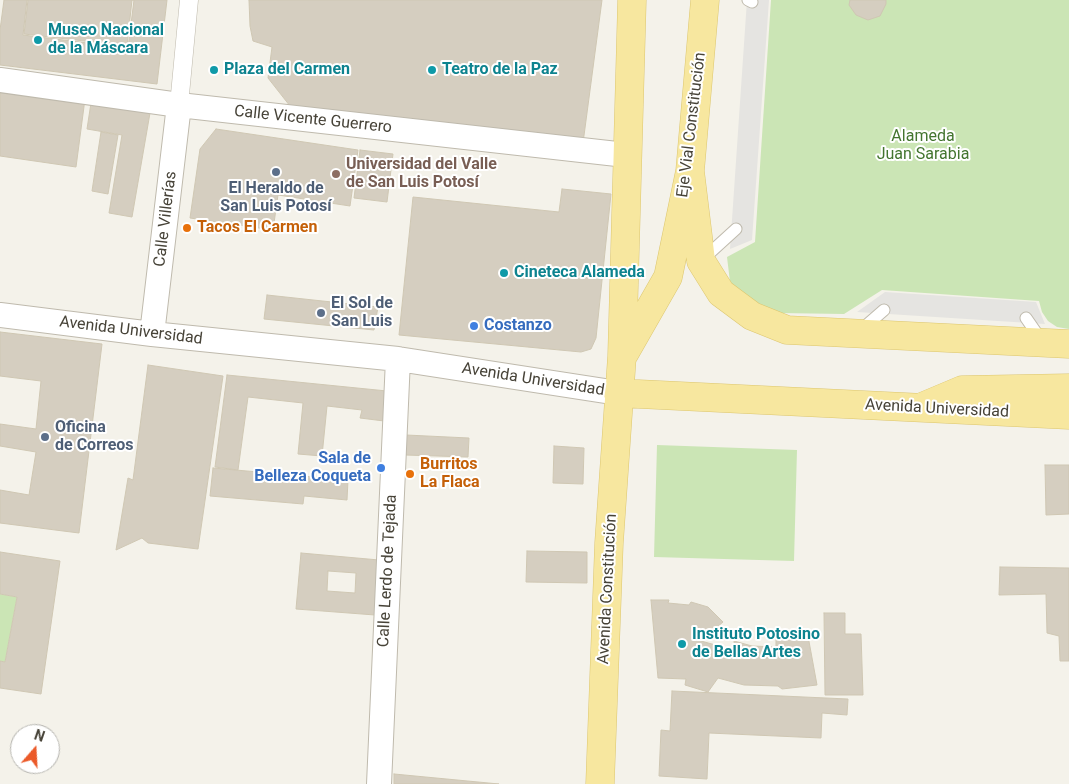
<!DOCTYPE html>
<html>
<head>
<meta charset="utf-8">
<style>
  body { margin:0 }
  #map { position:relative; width:1069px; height:784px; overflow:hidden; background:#f4f2ea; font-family:Roboto,sans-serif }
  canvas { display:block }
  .north { position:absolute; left:10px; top:724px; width:50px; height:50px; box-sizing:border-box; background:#fff; border:1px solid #b5b4af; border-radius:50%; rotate:19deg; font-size:14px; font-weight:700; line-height:20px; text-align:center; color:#474338 }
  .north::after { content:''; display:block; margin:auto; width:18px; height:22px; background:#eb5a29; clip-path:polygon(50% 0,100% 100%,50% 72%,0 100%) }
</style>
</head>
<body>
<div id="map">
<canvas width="1069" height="784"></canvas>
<div class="north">N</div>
</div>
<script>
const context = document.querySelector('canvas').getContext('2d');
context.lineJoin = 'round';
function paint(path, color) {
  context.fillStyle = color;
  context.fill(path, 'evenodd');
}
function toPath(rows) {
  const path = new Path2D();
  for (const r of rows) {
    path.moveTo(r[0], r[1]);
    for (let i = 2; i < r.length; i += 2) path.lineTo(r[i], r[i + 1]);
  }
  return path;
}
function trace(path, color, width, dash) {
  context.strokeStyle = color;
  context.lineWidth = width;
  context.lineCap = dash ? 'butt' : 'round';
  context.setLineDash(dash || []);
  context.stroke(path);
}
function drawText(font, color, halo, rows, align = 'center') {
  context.font = font + ' Roboto,sans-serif';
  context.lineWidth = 4;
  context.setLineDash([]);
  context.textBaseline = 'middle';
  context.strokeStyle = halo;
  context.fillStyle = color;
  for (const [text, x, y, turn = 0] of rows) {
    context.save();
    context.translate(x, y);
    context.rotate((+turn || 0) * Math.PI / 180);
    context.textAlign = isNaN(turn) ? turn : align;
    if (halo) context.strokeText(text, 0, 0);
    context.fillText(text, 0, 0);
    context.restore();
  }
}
paint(toPath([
  [771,0,1069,0,1069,329,1057,327,1048,321,1042,312,1039,301,882,290,844,314,778,313,749,308,731,290,727,257,755,242],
  [657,445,797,450,794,561,654,557],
  [0,594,17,597,5,662,0,661]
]), '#cbe5b5');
paint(toPath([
  [747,0,769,0,752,240,730,249],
  [885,292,1036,302,1045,324,857,312]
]), '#e5e4e1');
const building = toPath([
  [4,0,28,0,24,34,127,46,132,0,167,0,157,84,0,65,0,30,4,0],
  [27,0,134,0,128,48,23,35,27,0],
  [249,0,602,0,583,143,290,106,268,78,272,47,253,41,250,26,249,0],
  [850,0,886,0,886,4,880,16,868,20,856,15,849,5,850,0],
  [0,90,85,99,76,167,0,156,0,90],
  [91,103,150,113,132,217,109,213,122,135,87,129,91,103],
  [216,129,358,150,350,206,278,195,273,230,190,218,200,149,216,129],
  [101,132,118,135,108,194,92,191,101,132],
  [360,150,393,154,387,202,354,198,360,150],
  [562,189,611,194,596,338,591,349,581,352,399,335,413,197,559,212,562,189],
  [267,295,378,307,374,330,264,319,267,295],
  [0,332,102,344,79,533,0,523,0,490,29,495,36,452,0,446,0,424,36,429,41,381,0,376,0,332],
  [148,365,223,376,198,549,148,543,142,538,116,550,128,478,133,480,148,365],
  [227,375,387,391,384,421,360,418,362,410,327,406,322,456,298,454,303,403,248,397,238,470,215,467,227,375],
  [406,435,469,438,468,457,405,455,406,435],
  [554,446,584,448,583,484,553,483,554,446],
  [1045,465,1069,465,1069,514,1046,515,1045,465],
  [213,468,348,480,347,500,304,496,303,504,210,496,213,468],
  [527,551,587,552,587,583,526,582,527,551],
  [0,552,60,561,41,694,0,688,0,661,5,662,17,597,0,594,0,552],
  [301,553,379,560,375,615,296,609,301,553],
  [328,571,356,573,355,593,327,591,328,571],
  [1000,567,1069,568,1069,661,1060,661,1059,636,1047,633,1046,594,999,595,1000,567],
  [651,600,669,600,668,603,689,605,691,602,708,607,723,622,710,633,706,630,701,641,730,649,735,652,734,641,752,646,776,647,776,639,808,636,817,685,782,689,778,686,744,685,718,678,708,692,685,685,686,679,658,678,651,600],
  [824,613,845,613,845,634,861,634,863,695,825,695,824,613],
  [672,691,848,699,847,715,822,713,821,738,709,733,707,779,659,776,661,730,670,731,672,691],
  [394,774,499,784,394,784,394,774]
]);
paint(building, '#d5cec0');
trace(building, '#cfc7b3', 1);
const service = toPath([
  [748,0,752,2],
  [702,260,736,229],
  [1026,318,1042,341],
  [861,330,884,310]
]);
const pedestrian = toPath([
  [179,105,189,0]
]);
const minor = toPath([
  [0,80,179,105,626,155],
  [0,315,152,334,398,359,618,393],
  [152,334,179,105],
  [379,784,398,359]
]);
const primary = toPath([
  [690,171,701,261,721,293,752,316,787,330,1069,344],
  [624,354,668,277,690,171,705,0],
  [618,393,1069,415],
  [924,406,962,390,1069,388],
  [600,784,609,543,622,356,632,0]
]);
trace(service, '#bfbaad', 13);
trace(pedestrian, '#bfbaad', 19);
trace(minor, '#bfbaad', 26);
trace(primary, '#dcc66f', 29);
trace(service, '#fff', 11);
trace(pedestrian, '#fff', 18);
trace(minor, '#fff', 24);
trace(primary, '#f7e79f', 28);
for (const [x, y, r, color] of [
  [38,40,5,"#0f9aa8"],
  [214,70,5,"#0f9aa8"],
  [432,70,5,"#0f9aa8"],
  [276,172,5,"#5c6f8a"],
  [336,174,5,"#8d6e63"],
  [187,228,5,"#e8710a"],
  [504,273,5,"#0f9aa8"],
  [321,313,5,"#5c6f8a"],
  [474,326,5,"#3f7fe0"],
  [45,437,5,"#5c6f8a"],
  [381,468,5,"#3f7fe0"],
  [410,474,5,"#e8710a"],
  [682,644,5,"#0f9aa8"]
]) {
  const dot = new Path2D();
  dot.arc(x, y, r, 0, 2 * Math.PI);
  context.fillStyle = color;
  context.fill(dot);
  trace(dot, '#fff', 2);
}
drawText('bold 16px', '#0d838f', '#fff', [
  ["Museo Nacional",48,31],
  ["de la Máscara",48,49],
  ["Plaza del Carmen",224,70],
  ["Teatro de la Paz",442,70],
  ["Cineteca Alameda",514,273],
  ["Instituto Potosino",692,635],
  ["de Bellas Artes",692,653]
], 'left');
drawText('16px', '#474338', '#fff', [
  ["Calle Vicente Guerrero",313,120,6],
  ["Eje Vial Constitución",692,125,-83],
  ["Calle Villerías",166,219,-83],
  ["Avenida Universidad",131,331,7],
  ["Avenida Universidad",533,380,9],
  ["Avenida Universidad",937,409,3],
  ["Calle Lerdo de Tejada",388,571,-87],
  ["Avenida Constitución",608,589,-87]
]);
drawText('16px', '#43752f', '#fff', [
  ["Alameda",923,137],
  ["Juan Sarabia",923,155]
]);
drawText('bold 16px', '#785e54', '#fff', [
  ["Universidad del Valle",346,165],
  ["de San Luis Potosí",346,183]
], 'left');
drawText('bold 16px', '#4e5e75', '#fff', [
  ["El Heraldo de",276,189,"center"],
  ["San Luis Potosí",276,207,"center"],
  ["El Sol de",331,304],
  ["San Luis",331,322],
  ["Oficina",55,428],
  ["de Correos",55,446]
], 'left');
drawText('bold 16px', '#c56008', '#fff', [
  ["Tacos El Carmen",197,228],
  ["Burritos",420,465],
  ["La Flaca",420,483]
], 'left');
drawText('bold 16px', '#366cbe', '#fff', [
  ["Costanzo",484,326],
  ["Sala de",371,459,"right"],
  ["Belleza Coqueta",371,477,"right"]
], 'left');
</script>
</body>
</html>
